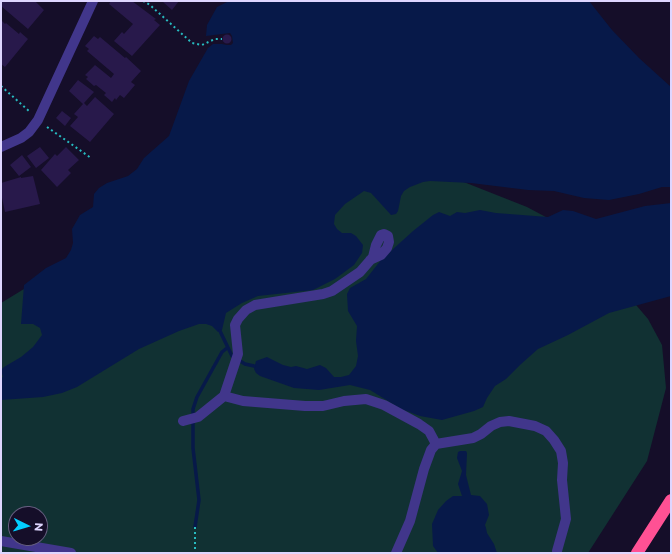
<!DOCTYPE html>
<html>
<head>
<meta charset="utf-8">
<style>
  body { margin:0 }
  #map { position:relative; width:672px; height:554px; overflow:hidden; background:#150e29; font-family:Montserrat,sans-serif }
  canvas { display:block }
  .frame { position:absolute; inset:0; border:2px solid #ded6ff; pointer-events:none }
  .north { position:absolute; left:8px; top:506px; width:40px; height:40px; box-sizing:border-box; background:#150e29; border:1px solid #655e7f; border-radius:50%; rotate:95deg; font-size:11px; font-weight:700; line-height:16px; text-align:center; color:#ded6ff }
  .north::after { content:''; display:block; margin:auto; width:14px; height:18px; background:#02ceff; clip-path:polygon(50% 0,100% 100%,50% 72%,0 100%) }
</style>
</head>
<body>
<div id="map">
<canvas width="672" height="554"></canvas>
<div class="frame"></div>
<div class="north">N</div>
</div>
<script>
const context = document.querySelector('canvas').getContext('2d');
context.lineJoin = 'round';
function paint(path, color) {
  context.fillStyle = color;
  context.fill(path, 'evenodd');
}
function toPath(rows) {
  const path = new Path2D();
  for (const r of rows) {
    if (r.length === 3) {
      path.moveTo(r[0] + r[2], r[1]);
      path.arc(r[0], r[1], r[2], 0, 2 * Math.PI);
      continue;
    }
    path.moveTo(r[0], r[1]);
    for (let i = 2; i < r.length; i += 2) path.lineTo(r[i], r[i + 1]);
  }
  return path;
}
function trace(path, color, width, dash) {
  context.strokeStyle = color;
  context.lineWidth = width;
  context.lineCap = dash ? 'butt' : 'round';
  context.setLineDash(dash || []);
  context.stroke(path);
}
paint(toPath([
  [408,160,527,207,559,224,625,292,648,319,662,345,666,388,647,461,588,553,1,553,1,303,129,225],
  [16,514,40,514,40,538,16,538]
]), '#113133');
paint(toPath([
  [229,1,589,1,612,30,639,58,671,87,671,187,662,187,639,194,609,200,584,198,554,191,528,190,471,183,430,181,423,182,410,187,404,191,401,196,398,211,396,214,391,215,371,193,364,191,345,204,335,215,334,224,337,229,342,233,351,233,356,236,363,245,362,253,354,265,335,279,313,290,258,296,242,303,226,313,222,330,218,332,212,326,206,324,199,324,179,331,139,349,77,387,62,393,43,397,1,400,1,378,3,377,1,370,4,367,21,357,33,347,42,335,40,328,33,324,21,324,24,285,46,268,66,258,71,250,73,243,72,229,80,215,93,207,94,194,99,188,107,183,128,176,137,169,144,158,169,136,189,81,208,48,213,44,222,44,227,45,231,45,233,43,232,36,230,33,206,36,207,25,217,7],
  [671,203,671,296,609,313,568,335,538,349,520,365,506,379,495,386,487,398,483,407,474,411,442,420,420,416,401,409,370,390,350,385,319,390,294,388,260,376,256,373,254,369,256,361,267,357,283,365,291,367,296,366,307,369,320,365,326,368,334,377,341,377,349,375,356,366,358,356,356,341,357,326,348,311,347,294,350,288,366,279,381,260,413,231,433,215,439,212,450,216,457,212,465,213,480,210,496,213,548,217,563,210,573,211,596,219,645,206],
  [460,451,466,451,467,453,466,475,471,495,480,496,487,504,489,515,485,525,486,528,487,533,494,544,497,553,438,553,433,546,432,524,438,510,446,501,453,496,462,496,458,484,462,471,457,458,458,452]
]), '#071949');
trace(toPath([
  [220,331,232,356,245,364,254,366],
  [195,527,199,500,193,448,193,409,197,397,222,352,227,348]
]), '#071949', 3.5);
paint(toPath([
  [1,1,35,1,44,10,28,29,1,6],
  [111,1,132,1,156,19,154,20,160,25,132,56,114,41,122,32,124,34,133,24,109,4],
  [164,1,179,1,172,10,163,2],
  [1,20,5,24,6,23,19,34,20,32,28,39,5,67,1,64],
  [227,39,4.5],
  [94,36,98,39,100,37,125,58,126,57,141,71,131,82,135,85,124,98,120,95,116,100,115,98,112,102,104,95,106,93,96,85,94,86,86,79,88,77,85,75,95,65,111,78,114,74,87,51,89,49,85,46],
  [78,80,94,92,84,103,87,106,95,97,114,114,90,142,70,126,78,117,74,114,83,104,69,91],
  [62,111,71,118,65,126,56,118],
  [40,147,49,158,36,168,27,156],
  [66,147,79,160,68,170,71,173,57,187,41,170,55,154,57,156],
  [22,155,31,167,19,176,10,165],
  [33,176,40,204,5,212,1,193,1,183,21,177,21,178]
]), '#28194b');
trace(toPath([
  [143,1,150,5,192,43,202,45,215,39,222,39],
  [1,86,30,112],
  [47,127,91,158],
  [195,527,195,553]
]), '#27bcc1', 2, [2, 3]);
trace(toPath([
  [1,147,21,138,29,132,38,120,93,1],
  [224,396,243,401,305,406,323,406,344,401,366,399,384,405,419,424,429,431,436,444],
  [183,421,198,417,224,396,238,354,235,325,238,319,246,310,255,305,323,294,332,291,360,272,373,257,376,245,381,235,384,234,388,236,389,242,387,248,381,255,370,260],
  [1,541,71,553],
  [396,553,410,521,424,469,431,450,436,444,473,438,481,434,491,426,500,422,509,421,535,426,546,431,554,440,561,451,563,463,562,480,566,519,557,551]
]), '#41368b', 10);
trace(toPath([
  [637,553,671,500]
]), '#ff5194', 12);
</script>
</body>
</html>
